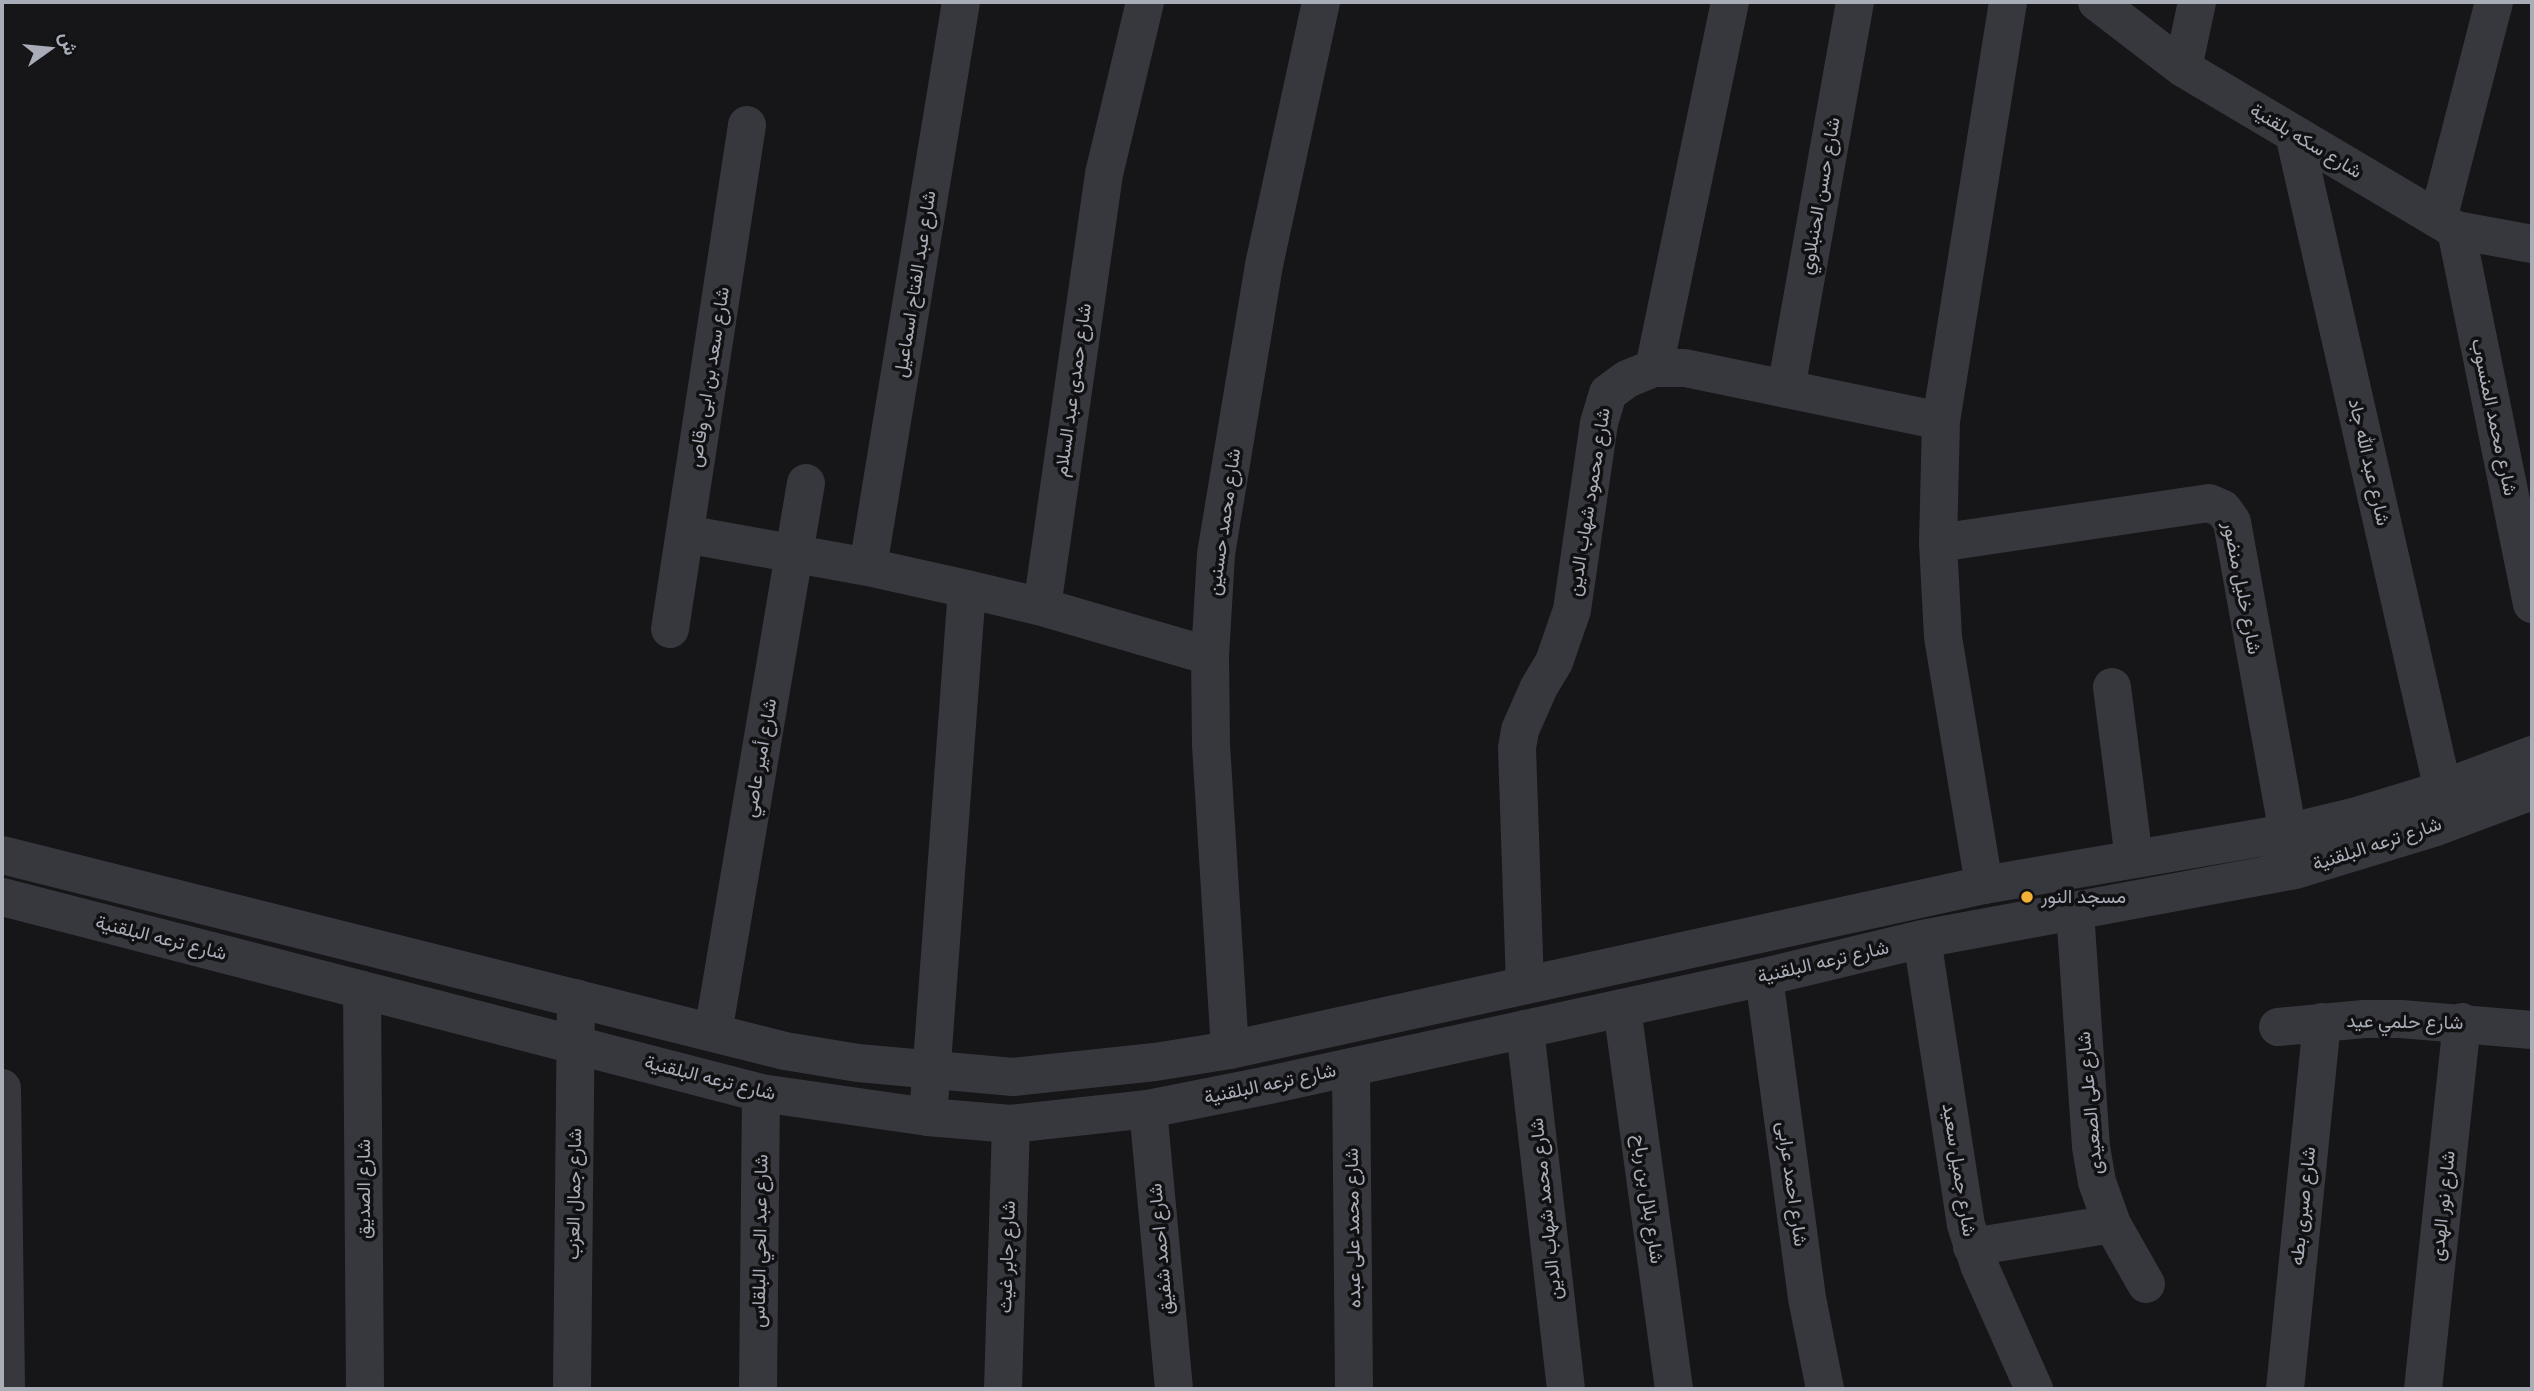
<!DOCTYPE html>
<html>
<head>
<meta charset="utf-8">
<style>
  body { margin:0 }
  #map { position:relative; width:2534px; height:1391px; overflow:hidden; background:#161618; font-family:"Golos Text",Vazirmatn,sans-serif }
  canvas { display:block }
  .frame { position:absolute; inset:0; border:4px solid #a8adb8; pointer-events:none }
  .north { position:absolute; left:14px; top:14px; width:70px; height:70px; -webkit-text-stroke:5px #111113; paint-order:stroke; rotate:75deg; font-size:19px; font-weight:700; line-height:28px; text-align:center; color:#a8adb8 }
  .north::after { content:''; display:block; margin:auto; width:24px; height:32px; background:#a8adb8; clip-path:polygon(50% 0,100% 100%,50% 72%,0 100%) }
</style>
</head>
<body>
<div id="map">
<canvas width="2534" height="1391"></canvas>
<div class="frame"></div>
<div class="north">ش</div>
</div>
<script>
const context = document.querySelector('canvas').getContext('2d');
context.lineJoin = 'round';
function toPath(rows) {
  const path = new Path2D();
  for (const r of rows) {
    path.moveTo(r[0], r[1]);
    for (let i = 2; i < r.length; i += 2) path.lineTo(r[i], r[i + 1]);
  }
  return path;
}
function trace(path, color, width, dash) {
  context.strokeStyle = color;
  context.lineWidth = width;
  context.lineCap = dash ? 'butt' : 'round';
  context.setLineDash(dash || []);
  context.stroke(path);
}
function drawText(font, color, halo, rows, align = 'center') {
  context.font = font + ' "Golos Text",Vazirmatn,sans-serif';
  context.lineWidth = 7;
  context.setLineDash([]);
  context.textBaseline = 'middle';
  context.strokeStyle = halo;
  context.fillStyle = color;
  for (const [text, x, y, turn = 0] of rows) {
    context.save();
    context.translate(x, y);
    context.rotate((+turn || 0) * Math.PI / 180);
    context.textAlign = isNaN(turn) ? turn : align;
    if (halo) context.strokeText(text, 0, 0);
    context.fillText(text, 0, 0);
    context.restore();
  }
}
trace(toPath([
  [2097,2,2183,68,2456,230,2532,244],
  [2183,68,2197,2],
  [2294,134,2443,790],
  [2438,219,2494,2],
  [2456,230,2532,604],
  [1654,368,1685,368,1941,421],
  [1786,389,1855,2],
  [685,534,868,567,967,589,1042,607,1210,656],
  [1938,543,2209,503,2223,509,2232,522,2294,867],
  [868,567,961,2],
  [1042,607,1104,174,1145,2],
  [670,629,747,125],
  [2112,687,2134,859],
  [1984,885,1943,637,1938,543,1941,421,2008,2],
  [2075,911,2091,1147,2097,1182,2112,1224,2146,1284],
  [1922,939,1966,1225,1979,1265,2034,1389],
  [1764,977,1807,1298,1825,1389],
  [1525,985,1517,748,1520,730,1539,687,1554,662,1572,610,1599,423,1608,393,1627,379,1654,368,1730,2],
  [362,990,365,1389],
  [1622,1008,1674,1389],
  [2278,1027,2364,1019,2401,1019,2532,1030],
  [1525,1029,1566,1389],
  [713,1033,806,483],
  [1230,1050,1211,745,1210,656,1216,554,1264,265,1321,2],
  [1351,1068,1354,1389],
  [2,1088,6,1389],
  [1148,1109,1174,1389],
  [928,1117,967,589],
  [1972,1247,2112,1224],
  [572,1389,576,998],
  [758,1389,761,1093],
  [1003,1389,1011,1124],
  [2285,1389,2322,1022],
  [2423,1389,2462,1022]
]), '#37383d', 38);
trace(toPath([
  [2,855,785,1051,858,1063,1013,1077,1155,1062,1230,1050,1984,885,2287,833,2357,816,2426,795,2532,755],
  [2,897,761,1093,928,1117,1011,1124,1148,1109,1269,1085,1764,977,1922,939,2295,870,2436,827,2532,791]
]), '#37383d', 38);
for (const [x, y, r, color] of [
  [2027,897,7,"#f2b134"]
]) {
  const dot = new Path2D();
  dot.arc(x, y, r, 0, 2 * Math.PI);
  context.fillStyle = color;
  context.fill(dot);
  trace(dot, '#111113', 2.5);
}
drawText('19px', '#a8adb8', '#111113', [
  ["شارع سكه بلقنية",2306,141,31],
  ["شارع حسن الحنبلاوي",1820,196,-80],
  ["شارع عبد الفتاح اسماعيل",915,284,-81],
  ["شارع سعد بن ابى وقاص",709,377,-81],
  ["شارع حمدى عبد السلام",1073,390,-82],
  ["شارع محمد المنسوب",2494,417,78],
  ["شارع عبد الله جاد",2369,462,77],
  ["شارع محمود شهاب الدين",1589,502,-81],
  ["شارع محمد حسنين",1224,522,-82],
  ["شارع خليل منضور",2242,588,79],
  ["شارع أمير عاصي",760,758,-80],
  ["شارع ترعه البلقنية",2377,844,-18],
  ["شارع ترعه البلقنية",161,938,14],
  ["شارع ترعه البلقنية",1823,962,-13],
  ["شارع حلمي عيد",2405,1022,1],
  ["شارع ترعه البلقنية",710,1078,14],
  ["شارع ترعه البلقنية",1270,1084,-12],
  ["شارع على الصعيدى",2090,1103,-95],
  ["شارع جميل سعيد",1959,1170,81],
  ["شارع احمد عرابى",1792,1184,82],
  ["شارع الصديق",364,1189,-90],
  ["شارع جمال العزب",574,1194,-89],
  ["شارع بلال بن رباح",1648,1199,82],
  ["شارع صبرى بطه",2303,1206,-84],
  ["شارع نور الهدى",2443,1206,-84],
  ["شارع محمد شهاب الدين",1546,1209,-96],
  ["شارع محمد على عبده",1353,1228,-91],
  ["شارع عبد الحي البلقاس",760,1241,-89],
  ["شارع احمد شفيق",1161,1249,-95],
  ["شارع جابر غيث",1007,1257,-88]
]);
drawText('19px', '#a8adb8', '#111113', [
  ["مسجد النور",2041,897]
], 'left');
</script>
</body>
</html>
